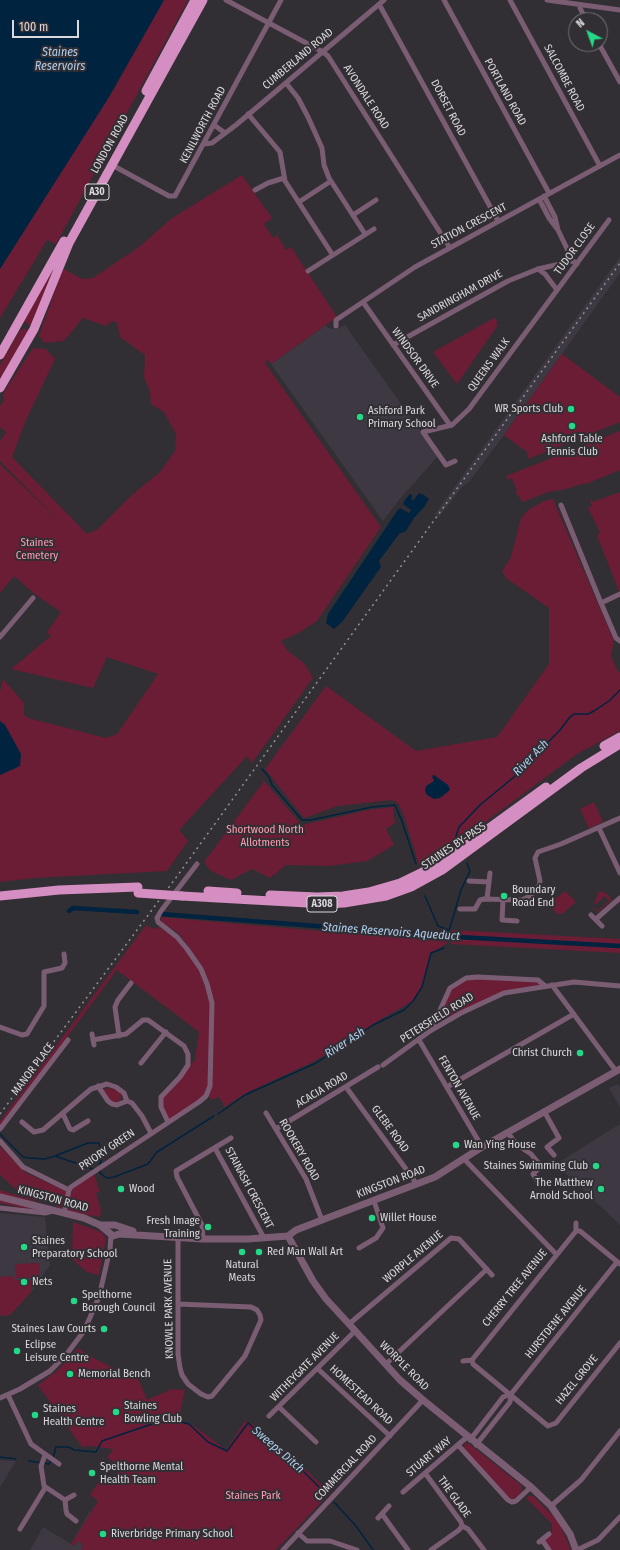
<!DOCTYPE html>
<html>
<head>
<meta charset="utf-8">
<style>
  body { margin:0 }
  #map { position:relative; width:620px; height:1550px; overflow:hidden; background:#322f34; font-family:"Fira Sans Condensed",sans-serif }
  canvas { display:block }
  .north { position:absolute; left:568px; top:12px; width:40px; height:40px; box-sizing:border-box; background:#322f34; border:1px solid #767378; border-radius:50%; rotate:319deg; font-size:11px; font-weight:700; line-height:16px; text-align:center; color:#dbd9dd }
  .north::after { content:''; display:block; margin:auto; width:14px; height:18px; background:#23d886; clip-path:polygon(50% 0,100% 100%,50% 72%,0 100%) }
  .scale { position:absolute; left:12px; top:20px; width:67px; height:18px; box-sizing:border-box; border:2px solid #dbd9dd; border-top:0; padding-left:5px; font-size:12px; line-height:14px; white-space:nowrap; color:#dbd9dd; -webkit-text-stroke:3px #322f34; paint-order:stroke }
</style>
</head>
<body>
<div id="map">
<canvas width="620" height="1550"></canvas>
<div class="north">N</div>
<div class="scale">100 m</div>
</div>
<script>
const context = document.querySelector('canvas').getContext('2d');
context.lineJoin = 'round';
function paint(path, color) {
  context.fillStyle = color;
  context.fill(path, 'evenodd');
}
function toPath(rows) {
  const path = new Path2D();
  for (const r of rows) {
    path.moveTo(r[0], r[1]);
    for (let i = 2; i < r.length; i += 2) path.lineTo(r[i], r[i + 1]);
  }
  return path;
}
function trace(path, color, width, dash) {
  context.strokeStyle = color;
  context.lineWidth = width;
  context.lineCap = dash ? 'butt' : 'round';
  context.setLineDash(dash || []);
  context.stroke(path);
}
function drawText(font, color, halo, rows, align = 'center') {
  context.font = font + ' "Fira Sans Condensed",sans-serif';
  context.lineWidth = 4;
  context.setLineDash([]);
  context.textBaseline = 'middle';
  context.strokeStyle = halo;
  context.fillStyle = color;
  for (const [text, x, y, turn = 0] of rows) {
    context.save();
    context.translate(x, y);
    context.rotate((+turn || 0) * Math.PI / 180);
    context.textAlign = isNaN(turn) ? turn : align;
    if (halo) context.strokeText(text, 0, 0);
    context.fillText(text, 0, 0);
    context.restore();
  }
}
paint(toPath([
  [620,257,620,273,504,435,469,482,463,486,439,517,435,514],
  [326,325,328,328,336,329,345,325,438,456,399,500,383,521,271,364],
  [618,1084,620,1087,620,1107,609,1088],
  [620,1124,620,1225,556,1164],
  [0,1213,45,1217,50,1265,32,1291,10,1315,0,1316],
  [0,1460,16,1461,0,1487],
  [90,1511,135,1550,30,1550,43,1527,71,1544]
]), '#3d3842');
paint(toPath([
  [164,0,188,0,56,244,47,240,0,318,0,269,109,97],
  [242,175,272,218,264,224,273,238,277,235,286,250,291,247,337,317,271,364,268,360,265,363,381,527,317,621,300,632,281,641,288,651,305,664,313,678,252,763,247,756,181,828,180,831,188,841,167,871,34,878,0,882,0,775,20,766,5,725,0,721,0,692,3,679,24,703,24,715,28,718,106,738,117,734,158,674,107,657,93,688,11,669,51,636,47,632,61,612,36,595,14,576,0,593,0,464,60,522,0,461,0,441,6,432,0,427,0,406,4,400,4,392,33,348,46,349,55,359,26,420,12,457,87,534,98,529,133,494,160,472,175,451,176,434,164,412,151,404,150,392,144,377,145,355,120,337,117,323,112,321,106,326,83,318,64,341,45,343,39,336,62,271,64,269,82,279,93,278,139,247,172,218],
  [66,244,31,326,25,322,23,323],
  [494,318,497,320,496,323,498,325,457,384,433,352],
  [24,328,29,331,0,380,0,365,19,332],
  [562,354,620,397,620,422,528,459,527,452,504,435],
  [620,431,620,470,586,484,585,483,566,489,548,492,523,502,515,492,517,491,512,478,508,480,506,476],
  [620,492,620,591,619,591,597,536,600,532,588,508,592,506,590,500,592,500,593,502],
  [554,499,555,504,614,641,611,656,618,672,620,671,620,731,577,754,461,840,419,865,404,816,398,803,391,800,338,806,304,818,265,769,326,686,416,751,497,737,549,664,549,608,506,578,502,571,511,557,521,518,528,510,544,501],
  [264,781,302,825,368,810,393,807,395,823,386,829,394,845,367,861,329,866,286,865,270,878,252,869,231,880,211,871,204,862],
  [594,802,603,822,589,828,580,809],
  [565,891,575,901,575,903,562,914,557,914,549,904],
  [599,891,606,893,612,900,598,912,592,908,593,907,597,911,609,901,605,896,595,905,594,904],
  [160,917,449,942,431,953,423,984,413,1001,383,1018,315,1061,244,1094,225,1107,219,1097,211,1100,207,1092,196,1104,168,1122,161,1097,195,1060,199,1032,117,970,0,1127,0,1121,146,925,154,929,159,927,177,939,188,951,191,950,178,933,162,922],
  [452,930,620,939,620,953,451,944],
  [466,978,538,980,545,986,504,993,437,1023,452,989],
  [109,1088,117,1090,121,1094,120,1102,113,1104,103,1090],
  [0,1146,26,1173,67,1191,61,1210,55,1204,26,1198,0,1175],
  [94,1174,100,1192,96,1193,101,1210,100,1217,66,1211,71,1192,75,1186],
  [0,1190,37,1202,36,1211,0,1203],
  [73,1222,101,1232,106,1238,99,1275,87,1272,72,1259],
  [39,1263,40,1277,16,1278,15,1264],
  [12,1276,16,1280,32,1280,32,1291,10,1315,0,1316,0,1277],
  [78,1348,93,1358,139,1380,147,1400,172,1389,185,1390,178,1420,194,1426,226,1450,245,1421,254,1425,298,1462,330,1493,276,1550,81,1550,83,1545,78,1541,74,1546,71,1544,98,1501,90,1495,100,1480,109,1485,122,1466,107,1458,113,1449,91,1446,82,1447,38,1385,58,1370],
  [468,1443,521,1485,522,1492,514,1499,508,1498,465,1450,464,1444],
  [529,1496,533,1496,553,1516,560,1525,571,1550,550,1550,545,1540,552,1533,552,1524,526,1498]
]), '#6a1d34');
paint(toPath([
  [0,0,164,0,109,97,0,269],
  [419,493,424,495,429,499,425,506,414,518,406,531,399,534,379,561,381,567,342,622,334,629,326,623,328,614,397,511,400,508,409,513,411,510,403,504,405,500,410,494,413,496,411,498,413,501],
  [0,721,5,725,21,754,20,766,0,775],
  [434,775,448,785,450,790,440,798,434,799,427,795,425,791,426,786,434,781,432,776]
]), '#002340');
trace(toPath([
  [262,769,269,777,272,785,302,820,311,820,372,807,395,805,402,821,416,864],
  [458,842,456,836,459,827,480,805,514,777,560,730,570,717,574,714,588,714,594,711,609,701,620,690],
  [425,896,438,926,449,930],
  [449,931,461,890,470,871,467,863],
  [218,1114,245,1095,316,1063,373,1025,404,1010,413,1001,422,987,431,953,444,948],
  [0,1134,23,1157,30,1158,45,1159,55,1156,88,1143,99,1143,102,1154,100,1165],
  [55,1156,93,1169],
  [100,1171,100,1173,107,1178,114,1177,148,1164,157,1152,214,1116],
  [0,1457,16,1459],
  [53,1458,56,1447,69,1447,74,1450,96,1452,102,1441,152,1424,173,1420,189,1424,208,1442,227,1451,248,1423,286,1454,327,1495],
  [29,1461,49,1464,51,1461],
  [334,1502,356,1526,373,1550]
]), '#002340', 1.5);
trace(toPath([
  [69,911,73,908,137,912],
  [161,914,458,937,620,946]
]), '#002340', 4.5);
trace(toPath([
  [226,0,323,52,328,56,450,248],
  [444,0,549,193],
  [510,0,600,166],
  [547,0,620,10],
  [379,4,498,221],
  [581,5,580,8,586,20],
  [599,44,620,82],
  [286,83,298,98,308,117,322,148,324,165,329,178,365,234],
  [248,114,280,152,285,181,332,254],
  [214,125,225,133],
  [204,144,212,143,236,125,384,0],
  [112,165,169,196,175,196,281,0],
  [255,190,268,183,284,178],
  [539,199,549,218,558,230,555,217,544,196],
  [299,202,331,181],
  [353,215,376,200],
  [558,230,573,261],
  [538,269,545,274,557,290],
  [308,271,374,229],
  [363,302,450,425],
  [336,326,336,320,415,267,620,155],
  [393,345,508,281,538,269,573,261,577,264],
  [455,461,446,465,423,432,452,425,469,409,609,220],
  [561,505,601,603,616,638,620,641],
  [601,603,620,594],
  [0,637,33,598],
  [599,828,620,873],
  [469,881,489,882],
  [487,899,490,873],
  [503,900,502,920,517,921],
  [460,909,475,909,480,900,484,899,522,900,530,896,539,886,540,881,535,858,538,852,561,844,620,818],
  [591,915,602,926],
  [596,919,620,898],
  [552,985,616,1071],
  [0,1027,22,1035,27,1034,44,1006,44,972,62,968,65,963,64,954],
  [431,1030,450,988,466,978,478,977,538,980,545,986],
  [92,1034,94,1045],
  [119,1036,115,1007,118,1000,131,983],
  [93,1040,126,1034,143,1020,148,1020,184,1046,188,1054,188,1065,180,1077,161,1097,161,1107,168,1122],
  [419,1040,482,1147],
  [141,1063,166,1032],
  [383,1065,430,1031,461,1013,504,993,574,982,620,986],
  [98,1086,108,1101,112,1104,117,1105,127,1101],
  [346,1087,414,1180,415,1185],
  [447,1087,574,1014],
  [544,1111,559,1138,547,1147,554,1155],
  [266,1113,306,1179,322,1220],
  [63,1114,70,1129,73,1130,88,1121],
  [22,1122,34,1132,43,1130,91,1089,107,1084,116,1087,124,1093,127,1101,132,1103,142,1116,151,1133],
  [0,1129,68,1040],
  [276,1129,378,1067],
  [508,1133,516,1144,531,1154,541,1166,533,1174,539,1183],
  [0,1141,23,1167,69,1190],
  [215,1148,264,1238],
  [464,1159,556,1254],
  [0,1208,45,1213,53,1211],
  [64,1213,69,1190,71,1187,199,1102,206,1096,210,1086,212,1003,207,984,201,969,187,949,177,937,158,922,157,918,161,911,197,864],
  [576,1223,576,1231],
  [576,1231,580,1231,620,1264],
  [203,1239,202,1225,177,1177,176,1171,231,1138],
  [359,1248,376,1238,383,1228,374,1201],
  [178,1304,251,1307,257,1310,260,1315,261,1320,245,1356,212,1396,208,1397,201,1394,188,1384,182,1375,180,1368,178,1354,178,1238],
  [349,1324,451,1238,459,1239,492,1275],
  [472,1360,473,1364,548,1426,556,1423,620,1343],
  [472,1360,576,1231],
  [463,1361,472,1360],
  [386,1364,487,1269],
  [318,1369,390,1436],
  [8,1395,31,1444,59,1464],
  [0,1398,20,1389,50,1371,66,1355,84,1331,99,1297,110,1249,111,1235],
  [279,1407,316,1442],
  [269,1416,355,1331],
  [470,1440,503,1397,511,1394,617,1262],
  [458,1445,508,1500,512,1502,516,1501,531,1487],
  [476,1445,510,1402,511,1394],
  [45,1455,41,1466,44,1486,65,1500],
  [425,1473,461,1522,462,1526,468,1529,484,1550],
  [403,1492,467,1437],
  [74,1495,65,1500,66,1510,67,1514,76,1521],
  [551,1506,581,1480,620,1431],
  [382,1514,408,1550],
  [378,1518,389,1506],
  [20,1529,45,1488],
  [298,1533,307,1541,330,1541,357,1550],
  [542,1540,549,1550],
  [539,1542,549,1534],
  [283,1550,423,1400],
  [431,1550,459,1530,462,1526],
  [577,1550,598,1540,620,1517]
]), '#7b5d73', 5);
trace(toPath([
  [0,1197,84,1218,100,1225,113,1236,119,1234],
  [100,1225,115,1225,133,1231],
  [119,1234,203,1239,248,1239,288,1236,296,1230,322,1220,435,1177,482,1147,620,1069],
  [288,1236,313,1281,326,1299,349,1324,400,1380,423,1400,531,1487,551,1506,570,1534,576,1550]
]), '#7b5d73', 7);
trace(toPath([
  [146,91,195,0],
  [0,355,64,241],
  [0,388,34,329,69,243,203,0],
  [604,746,620,737],
  [208,891,237,893],
  [270,895,317,897,343,896,369,892,400,883,433,867,452,855,546,787],
  [0,896,59,890,138,887],
  [182,896,325,904,344,903,386,896,411,887,442,870,581,768,620,744]
]), '#d48ec2', 9);
trace(toPath([
  [0,1114,175,879,620,263]
]), '#949196', 1.5, [2, 4]);
trace(toPath([
  [138,893,182,896]
]), '#d48ec2', 9);
for (const [x, y, r, color] of [
  [571,409,4,"#23d886"],
  [360,417,4,"#23d886"],
  [572,426,4,"#23d886"],
  [504,896,4,"#23d886"],
  [580,1053,4,"#23d886"],
  [456,1145,4,"#23d886"],
  [596,1166,4,"#23d886"],
  [121,1189,4,"#23d886"],
  [601,1189,4,"#23d886"],
  [372,1218,4,"#23d886"],
  [208,1227,4,"#23d886"],
  [24,1247,4,"#23d886"],
  [242,1252,4,"#23d886"],
  [259,1252,4,"#23d886"],
  [24,1282,4,"#23d886"],
  [74,1301,4,"#23d886"],
  [104,1329,4,"#23d886"],
  [17,1351,4,"#23d886"],
  [70,1374,4,"#23d886"],
  [116,1412,4,"#23d886"],
  [35,1415,4,"#23d886"],
  [92,1473,4,"#23d886"],
  [103,1534,4,"#23d886"]
]) {
  const dot = new Path2D();
  dot.arc(x, y, r, 0, 2 * Math.PI);
  context.fillStyle = color;
  context.fill(dot);
  trace(dot, '#322f34', 1.5);
}
for (const [x, y, w] of [
  [97,192,24],
  [322,904,30]
]) {
  const box = new Path2D();
  box.roundRect(x - w / 2, y - 8, w, 16, 3);
  context.fillStyle = '#322f34';
  context.fill(box);
  trace(box, '#dbd9dd', 1);
}
drawText('bold 10px', '#dbd9dd', null, [
  ["A30",97,192],
  ["A308",322,904]
]);
drawText('11px', '#dbd9dd', '#322f34', [
  ["CUMBERLAND ROAD",298,59,-40],
  ["SALCOMBE ROAD",564,78,62],
  ["PORTLAND ROAD",505,92,61],
  ["AVONDALE ROAD",366,97,57],
  ["DORSET ROAD",448,108,62],
  ["KENILWORTH ROAD",203,125,-62],
  ["LONDON ROAD",110,144,-61],
  ["STATION CRESCENT",469,226,-28],
  ["TUDOR CLOSE",575,249,-54],
  ["SANDRINGHAM DRIVE",460,296,-29],
  ["WINDSOR DRIVE",415,358,54],
  ["QUEENS WALK",489,365,-54],
  ["STAINES BY-PASS",454,846,-34],
  ["PETERSFIELD ROAD",437,1018,-32],
  ["MANOR PLACE",33,1069,-53],
  ["FENTON AVENUE",459,1088,60],
  ["ACACIA ROAD",322,1090,-31],
  ["GLEBE ROAD",390,1129,54],
  ["PRIORY GREEN",107,1150,-34],
  ["ROOKERY ROAD",299,1150,60],
  ["KINGSTON ROAD",391,1182,-21],
  ["STAINASH CRESCENT",249,1188,62],
  ["KINGSTON ROAD",53,1199,15],
  ["WORPLE AVENUE",413,1257,-40],
  ["CHERRY TREE AVENUE",515,1288,-51],
  ["KNOWLE PARK AVENUE",169,1309,-91],
  ["HURSTDENE AVENUE",556,1322,-51],
  ["WORPLE ROAD",404,1366,45],
  ["WITHEYGATE AVENUE",305,1367,-45],
  ["HAZEL GROVE",577,1380,-51],
  ["HOMESTEAD ROAD",361,1395,43],
  ["STUART WAY",429,1457,-40],
  ["COMMERCIAL ROAD",346,1468,-47],
  ["THE GLADE",454,1497,54]
]);
drawText('11px', '#dbd9dd', '#322f34', [
  ["WR Sports Club",563,409,"right"],
  ["Ashford Park",368,411],
  ["Primary School",368,424],
  ["Ashford Table",572,439,"center"],
  ["Tennis Club",572,452,"center"],
  ["Boundary",512,890],
  ["Road End",512,903],
  ["Christ Church",572,1053,"right"],
  ["Wan Ying House",464,1145],
  ["Staines Swimming Club",588,1166,"right"],
  ["The Matthew",593,1183,"right"],
  ["Arnold School",593,1196,"right"],
  ["Wood",129,1189],
  ["Willet House",380,1218],
  ["Fresh Image",200,1221,"right"],
  ["Training",200,1234,"right"],
  ["Staines",32,1241],
  ["Preparatory School",32,1254],
  ["Red Man Wall Art",267,1252],
  ["Natural",242,1265,"center"],
  ["Meats",242,1278,"center"],
  ["Nets",32,1282],
  ["Spelthorne",82,1295],
  ["Borough Council",82,1308],
  ["Staines Law Courts",96,1329,"right"],
  ["Eclipse",25,1345],
  ["Leisure Centre",25,1358],
  ["Memorial Bench",78,1374],
  ["Staines",124,1406],
  ["Bowling Club",124,1419],
  ["Staines",43,1409],
  ["Health Centre",43,1422],
  ["Spelthorne Mental",100,1467],
  ["Health Team",100,1480],
  ["Riverbridge Primary School",111,1534]
], 'left');
drawText('11px', '#fe9eb2', '#322f34', [
  ["Staines",37,543],
  ["Cemetery",37,556],
  ["Shortwood North",265,830],
  ["Allotments",265,843],
  ["Staines Park",253,1496]
]);
drawText('italic 12px', '#adcfef', '#322f34', [
  ["Staines",60,53],
  ["Reservoirs",60,67],
  ["River Ash",531,758,-46],
  ["Staines Reservoirs Aqueduct",391,932,4],
  ["River Ash",345,1043,-33],
  ["Sweeps Ditch",278,1450,41]
]);
</script>
</body>
</html>
